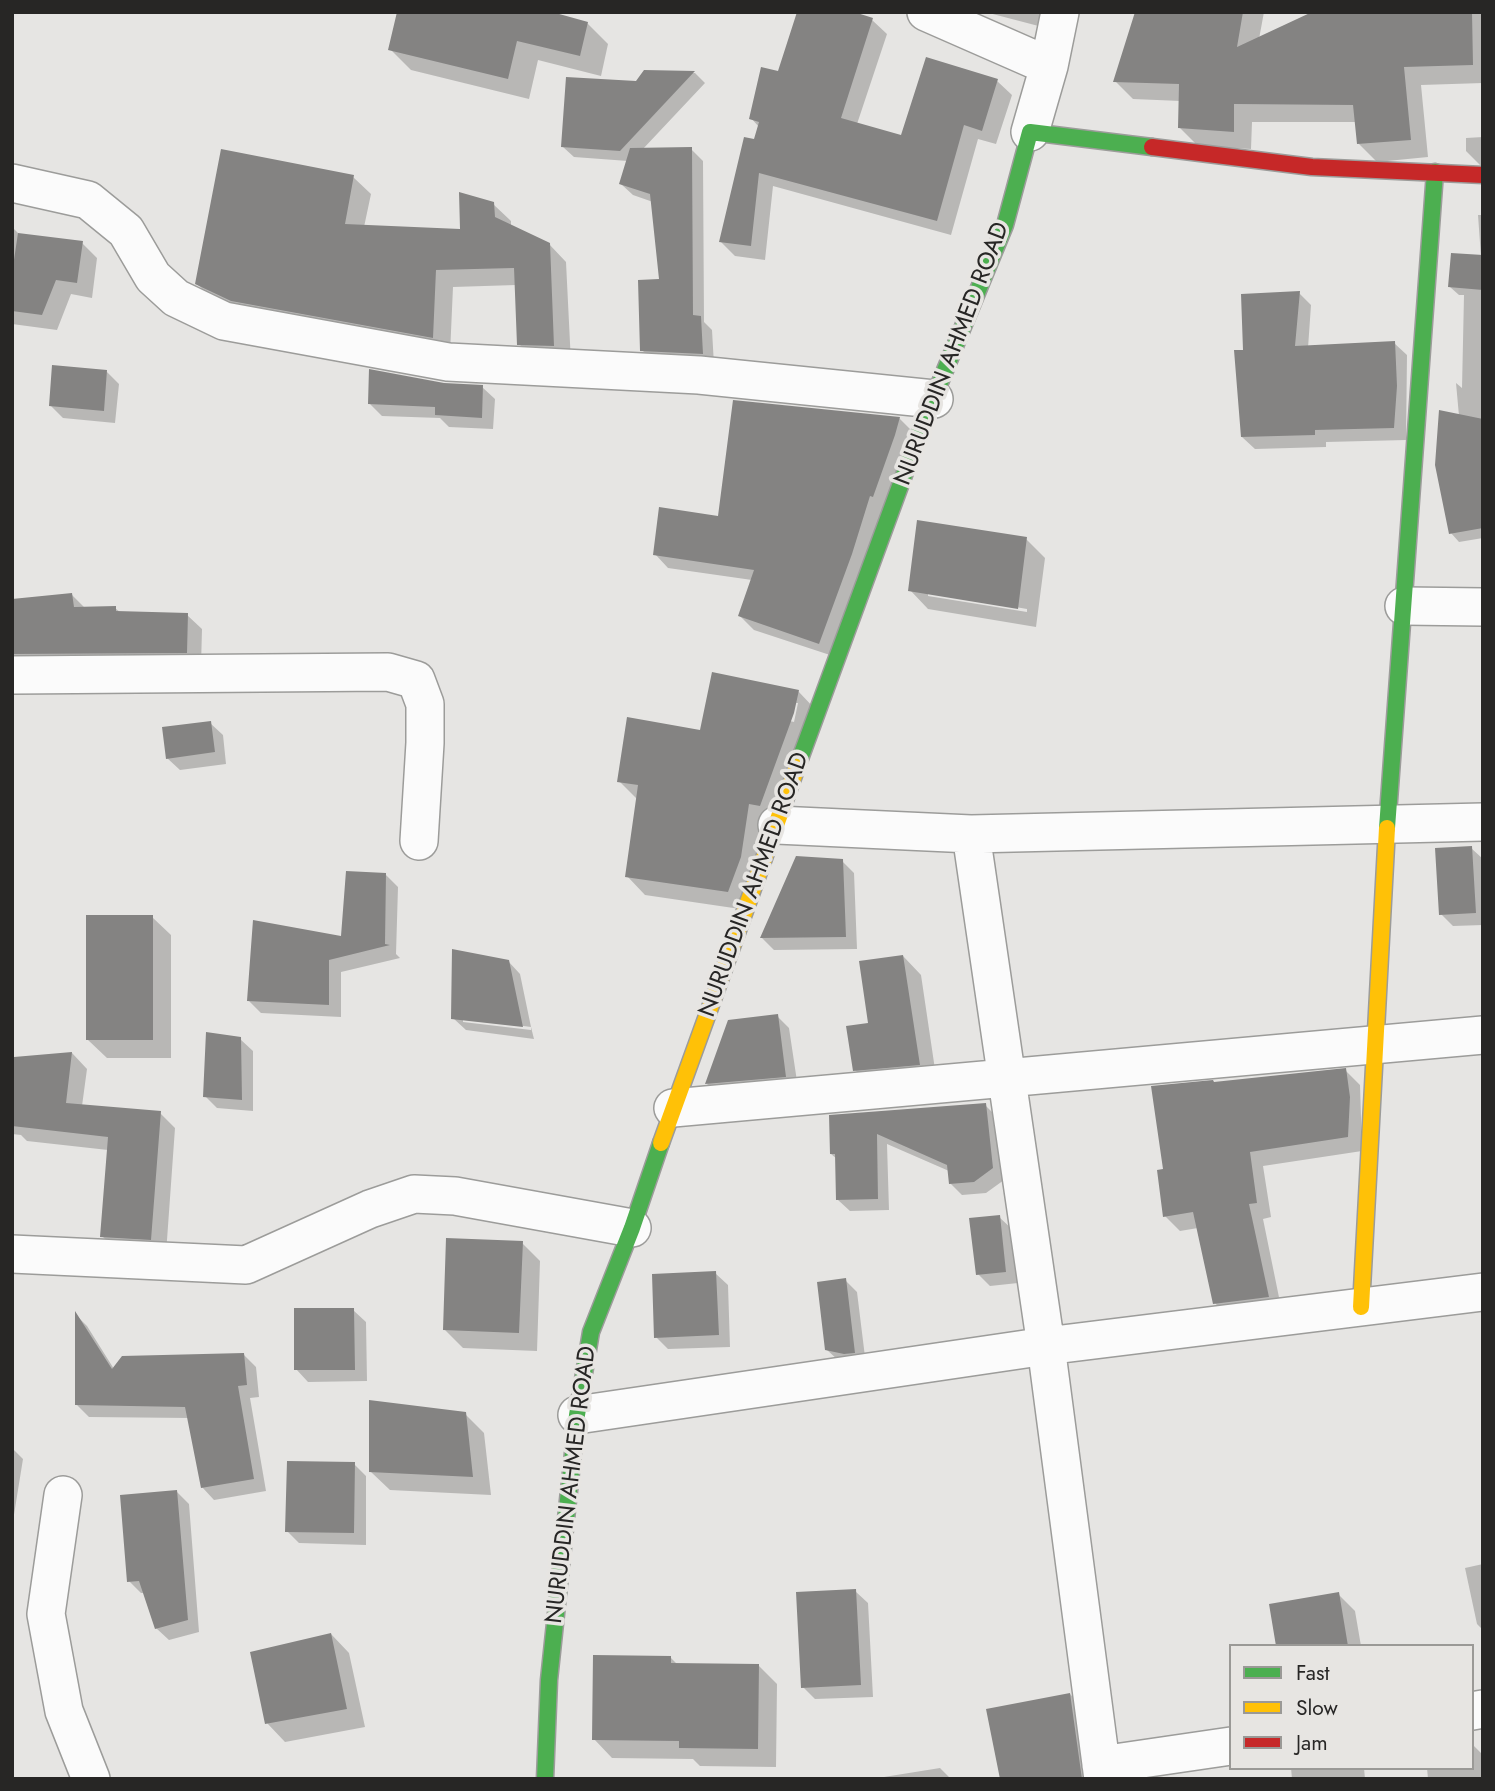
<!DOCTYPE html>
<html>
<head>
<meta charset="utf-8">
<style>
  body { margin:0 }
  #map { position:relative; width:1495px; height:1791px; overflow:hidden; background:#e6e5e3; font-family:Jost,sans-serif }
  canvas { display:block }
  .frame { position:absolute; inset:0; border:14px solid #272625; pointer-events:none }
  .legend { position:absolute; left:1229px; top:1644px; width:245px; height:126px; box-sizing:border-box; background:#e7e5e2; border:2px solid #9a9996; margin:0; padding:9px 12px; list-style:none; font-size:21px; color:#272625 }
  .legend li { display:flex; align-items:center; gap:14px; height:35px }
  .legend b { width:35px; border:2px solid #9a9996 }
</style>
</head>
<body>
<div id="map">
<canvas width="1495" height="1791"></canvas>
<div class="frame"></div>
<ul class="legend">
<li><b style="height:9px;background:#4caf50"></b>Fast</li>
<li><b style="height:9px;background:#ffc107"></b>Slow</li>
<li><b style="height:9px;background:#c62828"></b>Jam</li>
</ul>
</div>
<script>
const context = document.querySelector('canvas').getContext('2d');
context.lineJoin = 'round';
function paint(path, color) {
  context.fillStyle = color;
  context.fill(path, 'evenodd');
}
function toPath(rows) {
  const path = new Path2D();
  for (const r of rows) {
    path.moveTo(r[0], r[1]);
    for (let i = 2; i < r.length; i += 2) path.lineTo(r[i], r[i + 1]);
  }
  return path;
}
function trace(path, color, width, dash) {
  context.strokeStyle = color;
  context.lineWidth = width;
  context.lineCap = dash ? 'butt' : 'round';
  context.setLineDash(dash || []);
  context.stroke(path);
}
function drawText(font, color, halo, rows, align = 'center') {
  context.font = font + ' Jost,sans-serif';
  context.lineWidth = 7;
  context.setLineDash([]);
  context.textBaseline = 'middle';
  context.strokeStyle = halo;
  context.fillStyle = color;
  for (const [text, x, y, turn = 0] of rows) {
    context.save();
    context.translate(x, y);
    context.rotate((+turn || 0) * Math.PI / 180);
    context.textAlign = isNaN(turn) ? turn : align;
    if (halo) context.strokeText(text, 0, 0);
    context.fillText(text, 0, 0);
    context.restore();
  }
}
paint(toPath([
  [985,12,1054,12,1050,29],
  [1137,12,1264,12,1259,39,1316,12,1483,12,1483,83,1421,85,1428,157,1377,162,1359,144,1357,122,1252,122,1251,149,1198,146,1180,128,1181,101,1133,99,1115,81],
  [872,20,887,34,857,124,902,137,997,81,1012,95,996,144,978,139,951,235,773,186,765,260,735,256,721,242,759,127,751,118,779,73],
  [587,23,608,44,601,76,538,60,529,99,411,70,390,49],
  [645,71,695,73,705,83,642,150,691,149,703,161,704,322,712,330,714,365,654,362,642,350,661,281,653,202,633,195,621,184,628,161,574,157,563,147,637,83],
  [1483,137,1483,168,1466,151,1466,138],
  [353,177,371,194,364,227,462,231,493,204,511,221,511,226,549,244,566,262,571,363,536,361,519,344,516,285,453,287,450,354,214,300,196,283],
  [1478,215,1483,215,1483,538,1459,542,1451,533,1459,416,1456,383,1462,388,1464,295,1459,295,1450,287,1481,257],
  [12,227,20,235,82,243,97,258,92,298,71,294,57,330,12,324],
  [1299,293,1311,305,1308,348,1394,343,1407,355,1406,440,1326,442,1326,447,1255,449,1242,437,1245,351],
  [106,371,119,384,115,423,63,418,51,406],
  [444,384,482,387,495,399,493,429,449,427,440,418,382,416,370,404],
  [899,418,913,432,833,656,754,630,740,616,752,580,668,568,655,554],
  [1026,539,1045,558,1036,627,928,609,910,590],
  [928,592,1027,609,1027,612,928,596],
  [72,595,85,608,115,608,121,613,187,615,202,629,201,666,12,671,12,601],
  [798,691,816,710,747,910,645,895,627,876,638,800,619,781,702,732],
  [794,703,798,703,794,722,790,721],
  [210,723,223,735,226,764,180,770,167,758],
  [1471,848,1483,859,1483,925,1453,926,1441,914],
  [842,861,854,873,857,949,774,950,762,938],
  [385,874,398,887,396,954,400,958,341,972,341,1017,261,1013,249,1001,342,938],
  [152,917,171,935,171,1058,107,1058,88,1040],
  [903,956,921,975,937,1083,873,1088,855,1070],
  [508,961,520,974,531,1027,463,1018,463,1022,531,1030,531,1027,534,1039,466,1030,453,1018],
  [777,1016,789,1028,798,1088,719,1096,707,1084],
  [240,1039,253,1051,253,1111,217,1108,205,1096],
  [72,1053,87,1069,82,1106,160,1113,175,1128,166,1254,118,1252,102,1236,108,1150,27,1141,21,1135,12,1134,12,1059],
  [1345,1070,1360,1085,1362,1151,1263,1166,1271,1217,1263,1219,1282,1312,1229,1318,1215,1303,1198,1228,1180,1231,1165,1216],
  [985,1105,997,1117,1004,1180,986,1193,962,1195,950,1183,949,1171,887,1144,889,1210,850,1211,838,1200,837,1159,831,1154,831,1117],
  [999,1217,1012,1229,1018,1283,990,1286,978,1274],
  [522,1243,540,1261,537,1351,463,1348,444,1329],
  [715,1273,728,1285,730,1347,668,1349,656,1337],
  [845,1280,857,1292,866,1365,839,1361,826,1349],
  [353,1310,366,1322,367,1381,308,1382,296,1369],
  [77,1316,87,1326,114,1369,244,1355,256,1367,259,1397,250,1398,266,1491,214,1500,202,1487,189,1418,89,1417,77,1405],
  [465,1414,484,1433,491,1495,390,1490,371,1472],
  [12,1448,23,1459,12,1527],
  [354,1464,366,1476,366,1545,299,1543,287,1531],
  [177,1492,189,1504,199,1632,169,1640,156,1628,145,1593,141,1593,129,1581],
  [1483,1564,1483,1630,1477,1624,1465,1568],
  [855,1591,868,1603,873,1697,815,1699,803,1687],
  [1338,1594,1355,1611,1361,1646,1278,1646],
  [331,1634,349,1653,365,1727,285,1742,267,1723],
  [671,1658,677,1664,759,1666,777,1684,776,1767,700,1766,693,1759,612,1758,594,1739],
  [1070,1694,1088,1713,1097,1779,1002,1779],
  [1472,1744,1483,1755,1483,1779,1428,1779,1427,1768,1472,1768],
  [940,1768,951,1779,885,1779,884,1777],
  [1291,1768,1364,1768,1365,1779,1292,1779]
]), '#0003');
paint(toPath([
  [397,12,552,12,588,22,580,56,517,41,508,79,388,50],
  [797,12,854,12,873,18,841,118,901,135,926,57,998,79,982,131,964,125,937,221,759,173,751,246,719,242,744,137,754,139,759,122,749,119,761,67,778,71],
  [1135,12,1243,12,1237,47,1312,12,1472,12,1473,65,1404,67,1411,140,1357,144,1353,105,1234,104,1234,132,1178,128,1179,84,1113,82],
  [644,70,695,71,620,151,561,147,566,77,636,81],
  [692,147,693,315,701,316,703,354,640,351,638,280,659,279,650,194,619,184,630,148],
  [221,149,354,175,345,224,460,229,459,192,494,202,495,217,550,243,554,346,517,345,514,268,436,270,433,338,231,301,195,284],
  [18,233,83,241,77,283,56,280,42,315,12,311,12,273],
  [1451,253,1483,255,1483,290,1448,287],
  [1300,291,1295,346,1395,341,1397,386,1394,428,1315,430,1315,435,1241,437,1234,350,1243,350,1241,294],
  [52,365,107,370,104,411,49,406],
  [369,369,444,383,483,385,482,418,435,415,435,407,368,404],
  [733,400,900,417,895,435,873,497,870,496,852,554,819,644,738,616,754,570,653,555,659,507,718,516],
  [1439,410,1483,419,1483,528,1449,534,1435,465],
  [917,520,1027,537,1018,609,908,591],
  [72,593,74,607,116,606,116,611,188,613,187,653,12,654,12,599],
  [712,672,799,690,794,713,760,806,749,804,741,857,728,892,625,877,638,785,617,782,627,717,700,730],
  [211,721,215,752,166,759,162,727],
  [1472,846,1476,913,1439,915,1435,848],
  [796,856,843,859,846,937,760,938],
  [346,871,386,873,385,944,390,945,329,960,329,1005,247,1001,253,920,341,936],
  [86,915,153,915,153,1040,86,1040],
  [452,949,509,960,523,1027,451,1019],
  [903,955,920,1065,853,1071,846,1026,868,1023,859,961],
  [778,1014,786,1077,705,1084,728,1020],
  [206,1032,241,1037,242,1100,203,1097],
  [72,1052,66,1103,161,1111,151,1240,100,1237,108,1137,12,1126,14,1057],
  [1346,1068,1350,1097,1348,1137,1250,1152,1257,1203,1249,1204,1269,1297,1213,1304,1193,1212,1163,1217,1157,1170,1163,1169,1151,1086,1213,1080,1214,1082],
  [986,1103,993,1168,974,1182,949,1184,947,1165,877,1134,878,1199,836,1200,835,1154,830,1154,829,1115],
  [1000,1215,1006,1272,976,1275,969,1218],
  [446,1238,523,1241,519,1333,443,1330],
  [716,1271,719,1335,654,1338,652,1274],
  [846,1278,855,1353,844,1354,825,1350,817,1282],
  [294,1308,354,1308,355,1370,294,1370],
  [75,1311,112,1369,122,1356,244,1353,247,1385,238,1386,254,1479,201,1488,185,1407,75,1405],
  [369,1400,466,1412,473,1477,369,1472],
  [287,1461,355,1462,354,1533,285,1532],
  [177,1490,188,1620,155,1629,139,1581,127,1582,120,1495],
  [856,1589,861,1685,801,1688,796,1592],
  [1339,1592,1348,1646,1276,1646,1269,1604],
  [331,1633,347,1709,265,1724,250,1652],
  [593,1655,671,1656,671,1663,759,1664,758,1749,679,1748,679,1741,592,1740],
  [1070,1693,1082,1779,1000,1779,986,1709]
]), '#848382');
const street = toPath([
  [926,12,1049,66],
  [1030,132,1049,66,1060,12],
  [12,183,88,200,126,231,153,277,176,298,224,321,448,362,699,375,934,399],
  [1404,606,1483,607],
  [12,675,388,672,416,680,425,704,425,743,419,841],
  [777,825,971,834,1483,822],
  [971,834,1046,1346,1103,1779],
  [673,1108,1483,1035],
  [12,1254,246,1265,370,1209,414,1194,455,1196,632,1228],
  [577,1415,1046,1346,1483,1292],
  [63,1495,46,1614,64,1711,91,1779],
  [1472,1711,1483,1709],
  [1101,1765,1231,1746]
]);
const fast = toPath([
  [797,767,922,426,1005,225,1030,132,1152,147],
  [1387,828,1435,172],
  [545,1779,549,1680,577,1415,591,1332,632,1228,661,1143]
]);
const slow = toPath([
  [661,1143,797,767],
  [1361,1307,1387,828]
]);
const jam = toPath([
  [1152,147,1312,167,1483,175]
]);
trace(street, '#9c9c9a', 40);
trace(fast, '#9c9c9a', 19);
trace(slow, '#9c9c9a', 19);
trace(jam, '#9c9c9a', 19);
trace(street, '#fbfbfb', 37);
trace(fast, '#4caf50', 16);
trace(slow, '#ffc107', 16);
trace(jam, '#c62828', 16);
drawText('24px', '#272625', '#e7e5e2', [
  ["NURUDDIN AHMED ROAD",953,354,-69],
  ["NURUDDIN AHMED ROAD",755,885,-70],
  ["NURUDDIN AHMED ROAD",572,1485,-83]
]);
</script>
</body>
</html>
